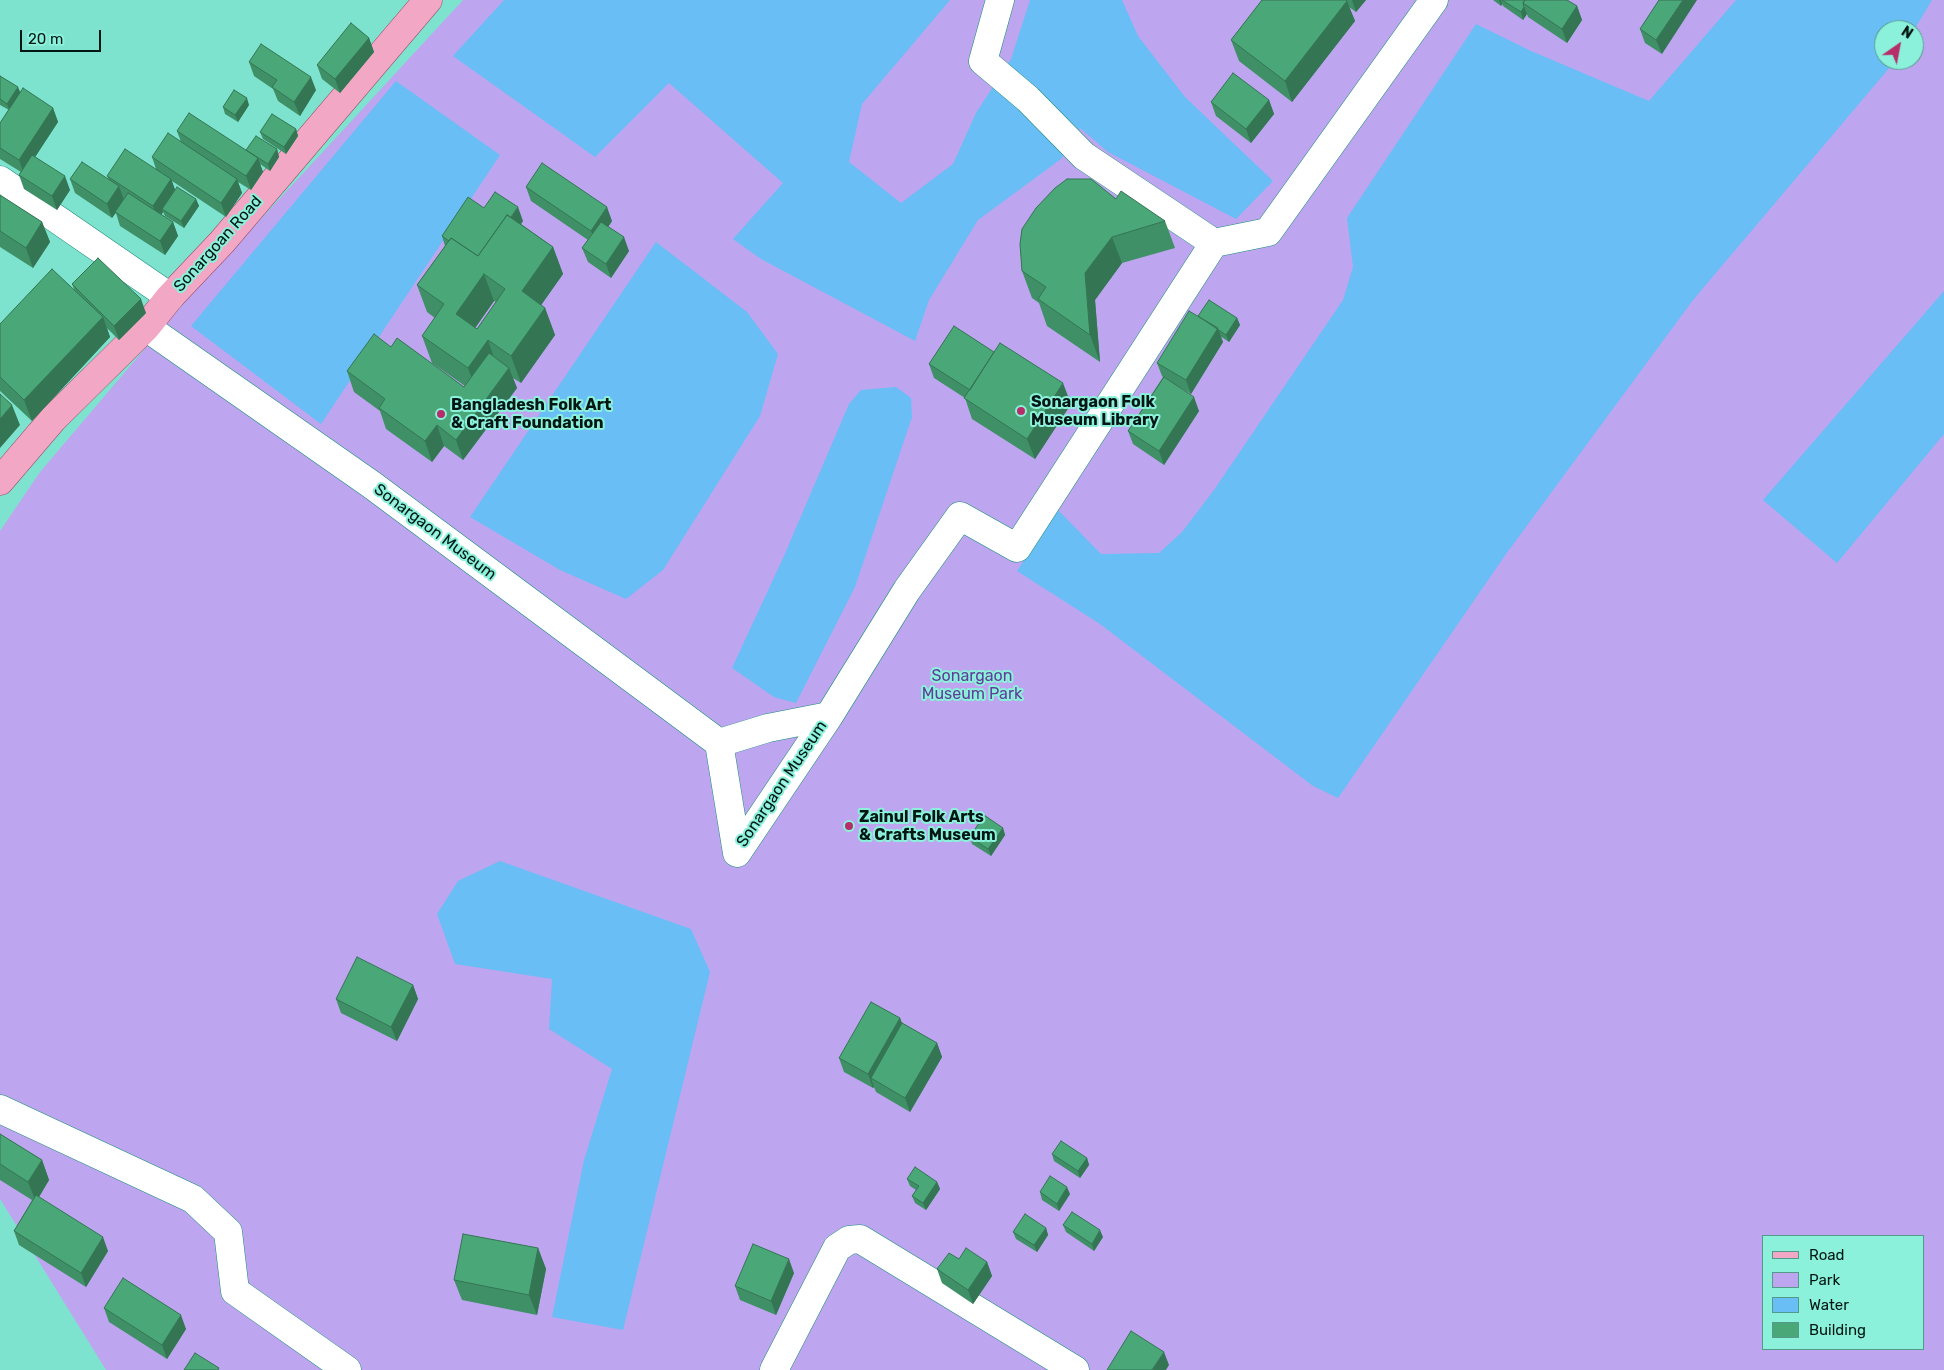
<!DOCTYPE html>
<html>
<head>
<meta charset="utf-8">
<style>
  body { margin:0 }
  #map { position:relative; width:1944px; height:1370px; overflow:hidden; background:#7ee3ce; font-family:Rubik,sans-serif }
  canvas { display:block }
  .legend { position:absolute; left:1762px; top:1235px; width:162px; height:115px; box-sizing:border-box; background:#8bf1db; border:1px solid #549a8b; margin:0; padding:6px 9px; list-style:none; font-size:15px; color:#021713 }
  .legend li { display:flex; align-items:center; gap:10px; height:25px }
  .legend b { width:25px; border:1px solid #549a8b }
  .north { position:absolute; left:1874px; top:20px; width:50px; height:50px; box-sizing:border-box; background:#8bf1db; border:1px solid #549a8b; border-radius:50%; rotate:33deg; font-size:14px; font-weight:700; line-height:20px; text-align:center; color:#021713 }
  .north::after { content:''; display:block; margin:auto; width:18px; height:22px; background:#b72d6a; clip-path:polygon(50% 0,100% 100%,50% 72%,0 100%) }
  .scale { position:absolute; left:20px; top:30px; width:81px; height:22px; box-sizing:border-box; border:2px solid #021713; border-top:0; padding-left:6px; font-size:15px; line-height:18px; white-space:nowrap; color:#021713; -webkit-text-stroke:4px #8bf1db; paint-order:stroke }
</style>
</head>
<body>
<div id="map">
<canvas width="1944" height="1370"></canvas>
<ul class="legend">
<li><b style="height:6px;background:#f2a8c4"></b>Road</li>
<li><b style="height:14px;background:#bda6ef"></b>Park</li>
<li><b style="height:14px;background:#68bef5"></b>Water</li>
<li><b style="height:14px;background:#4aa778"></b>Building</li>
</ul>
<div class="north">N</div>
<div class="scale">20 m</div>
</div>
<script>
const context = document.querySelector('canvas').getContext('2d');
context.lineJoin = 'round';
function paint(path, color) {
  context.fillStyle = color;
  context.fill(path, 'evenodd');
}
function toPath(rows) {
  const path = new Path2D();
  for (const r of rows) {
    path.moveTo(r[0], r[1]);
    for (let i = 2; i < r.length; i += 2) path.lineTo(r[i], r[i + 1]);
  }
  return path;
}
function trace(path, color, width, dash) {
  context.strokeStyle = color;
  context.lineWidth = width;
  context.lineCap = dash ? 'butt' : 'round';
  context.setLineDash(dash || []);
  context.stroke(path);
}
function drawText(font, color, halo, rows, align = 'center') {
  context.font = font + ' Rubik,sans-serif';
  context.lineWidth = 4;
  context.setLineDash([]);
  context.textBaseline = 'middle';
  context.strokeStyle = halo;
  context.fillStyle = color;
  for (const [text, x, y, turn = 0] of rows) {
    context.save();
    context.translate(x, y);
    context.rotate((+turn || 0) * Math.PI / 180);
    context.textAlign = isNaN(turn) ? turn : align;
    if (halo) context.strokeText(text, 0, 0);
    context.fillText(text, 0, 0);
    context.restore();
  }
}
paint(toPath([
  [463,0,1944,0,1944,1370,106,1370,0,1199,0,531,40,472,187,299],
  [1884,30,1914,30,1914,60,1884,60],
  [1763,1236,1923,1236,1923,1349,1763,1349]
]), '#bda6ef');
paint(toPath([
  [504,0,950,0,862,104,849,162,901,203,953,164,976,113,1011,59,1030,0,1122,0,1138,36,1185,97,1273,181,1236,219,1108,152,1080,128,1061,159,978,220,929,300,915,341,761,259,733,239,783,183,669,83,595,157,453,56],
  [1736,0,1932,0,1914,30,1884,30,1884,60,1896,60,1693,300,1506,554,1338,798,1313,786,1100,624,1017,571,1058,510,1101,554,1159,553,1182,532,1214,490,1343,300,1353,267,1347,218,1476,24,1531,51,1649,101],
  [396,81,500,155,321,424,191,326],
  [656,242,747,312,778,354,760,416,663,570,626,599,560,570,470,517],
  [1944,291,1944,434,1837,563,1763,500],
  [896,387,911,398,912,417,855,587,796,703,774,697,732,668,784,556,849,404,861,390],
  [500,861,691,929,710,972,623,1330,552,1317,584,1160,612,1069,549,1029,552,979,455,964,437,914,458,881]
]), '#68bef5');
const minor = toPath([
  [1000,0,983,61,1028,99,1084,156,1214,243],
  [0,180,170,297],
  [146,327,372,485,719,743,768,728,829,716,737,853,719,743],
  [829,716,907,590,960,516,1017,548,1214,243,1268,232,1434,0],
  [0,1109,193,1199,228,1232,235,1291,347,1370],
  [774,1370,837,1248,849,1240,860,1239,1075,1370]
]);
const major = toPath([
  [0,481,53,419,146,327,170,297,222,242,428,0]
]);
trace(minor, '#188d7b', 29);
trace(major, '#99506d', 29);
trace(minor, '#fff', 28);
trace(major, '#f2a8c4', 28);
paint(toPath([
  [1262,0,1366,0,1356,12,1349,7,1355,21,1292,102,1239,61,1231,40],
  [1493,0,1567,0,1577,6,1582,20,1567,43,1528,17,1527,14,1523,20,1503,6,1502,4,1501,6],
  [1659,0,1662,54,1645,43,1640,29],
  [369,38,374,52,340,93,322,79,317,65],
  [249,62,316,90,300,116,278,101,273,89,254,76],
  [0,76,20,93,53,108,58,122,35,157,70,190,57,210,24,189,19,175,21,172,0,159,0,123,9,110,0,105],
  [1269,100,1274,114,1251,143,1216,116,1211,102],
  [249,105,238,122,225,114,223,107],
  [296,129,298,136,286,154,263,139,260,132],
  [177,131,246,150,277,149,279,157,270,171,260,164,263,172,251,190,238,182,242,193,226,217,172,181,175,190,196,199,199,206,184,228,165,216,163,212,161,215,173,222,178,236,165,255,120,226,116,213,112,218,75,193,70,179,109,180,107,176,156,169,152,157,181,142],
  [526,187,612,221,608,227,629,251,611,278,588,262,582,248,588,240,531,201],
  [0,195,42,222,50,242,33,268,0,247],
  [1116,199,1165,221,1175,248,1122,263,1095,300,1100,362,1047,326,1039,303,1032,298,1022,271],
  [484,208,523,221,521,224,553,247,563,274,541,305,545,308,555,335,521,383,513,378,517,388,463,460,444,446,432,462,386,429,380,411,354,392,347,371,391,347,464,387,465,386,432,363,422,336,435,318,427,312,417,285,445,246,442,236],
  [494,301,496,302,477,329,475,328],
  [72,284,146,313,119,340,107,328,110,337,32,421,0,391,0,324,74,289],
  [1199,317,1237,318,1240,325,1229,342,1220,336,1223,342,1191,394,1172,383,1199,411,1164,465,1133,444,1128,431,1163,377,1162,376,1157,363],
  [994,352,1071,404,1035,459,972,419,965,398,934,378,929,364],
  [1003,828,1005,835,991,856,972,844,970,837],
  [413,985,418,999,397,1041,341,1013,336,999],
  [900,1018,902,1023,937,1043,942,1057,910,1112,876,1092,874,1087,873,1088,844,1072,839,1058],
  [0,1134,42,1160,49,1180,39,1197,108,1251,86,1287,19,1245,14,1231,32,1200,0,1180],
  [1052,1154,1087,1158,1089,1165,1080,1178,1054,1161],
  [907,1179,937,1182,940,1189,926,1210,915,1203,912,1196,916,1190,910,1186],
  [1040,1192,1070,1194,1059,1211,1042,1200],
  [1063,1225,1103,1237,1094,1251,1066,1232],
  [1046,1228,1048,1235,1037,1252,1016,1239,1013,1232],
  [538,1248,546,1269,537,1315,462,1300,454,1280],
  [959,1259,987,1262,992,1276,973,1304,942,1283,937,1269],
  [794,1273,776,1315,740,1300,735,1286],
  [104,1308,186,1329,167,1359,109,1322]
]), '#409067');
paint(toPath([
  [1352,0,1366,0,1356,12],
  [1499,0,1501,0,1502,4,1501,6],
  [1683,0,1697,0,1662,54,1656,40],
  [1347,1,1355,21,1292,102,1285,81],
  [1577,6,1582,20,1567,43,1562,29],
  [1524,7,1527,14,1523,20,1521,12],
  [369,38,374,52,340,93,335,79],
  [311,77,316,90,300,116,294,102],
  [18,87,21,94,10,111,7,104],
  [247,98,249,105,238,122,235,115],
  [1269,100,1274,114,1251,143,1246,129],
  [53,108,58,122,24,174,19,160],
  [296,129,298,136,286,154,284,147],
  [277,149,279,157,270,171,268,164],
  [258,158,263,172,251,190,246,176],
  [65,176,70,190,57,210,52,196],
  [171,179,176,192,162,209,163,212,158,220,153,206],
  [237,179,242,193,226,217,221,203],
  [119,186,124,200,112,218,107,204],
  [196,199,199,206,184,228,181,221],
  [518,207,523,221,486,275,481,262],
  [607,207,612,221,596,245,591,231],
  [42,222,50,242,33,268,26,248],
  [173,222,178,236,165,255,160,241],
  [624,237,629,251,611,278,606,264],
  [1112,237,1122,263,1095,300,1100,362,1090,335,1085,273],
  [553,247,563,274,532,318,522,291],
  [484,274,494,301,466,341,456,314],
  [141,299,146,313,119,340,114,326],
  [545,308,555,335,521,383,511,356],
  [103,317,110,337,32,421,24,400],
  [1237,318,1240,325,1229,342,1226,335],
  [1218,328,1223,342,1191,394,1186,380],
  [488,340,497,367,478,395,468,368],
  [509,368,517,388,463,460,456,440],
  [1063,383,1071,404,1035,459,1027,439],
  [1194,397,1199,411,1164,465,1159,451],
  [12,405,20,425,0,448,0,419],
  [437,425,444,446,432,462,425,441],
  [1003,828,1005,835,991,856,988,849],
  [413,985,418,999,397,1041,391,1027],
  [900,1018,905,1032,871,1078,874,1087,873,1088,868,1074],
  [937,1043,942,1057,910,1112,905,1098],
  [1087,1158,1089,1165,1080,1178,1078,1171],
  [42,1160,49,1180,36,1202,28,1182],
  [937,1182,940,1189,926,1210,923,1203],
  [1067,1187,1070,1194,1059,1211,1057,1204],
  [1046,1228,1048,1235,1037,1252,1034,1245],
  [1100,1230,1103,1237,1094,1251,1092,1244],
  [103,1237,108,1251,86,1287,81,1273],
  [538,1248,546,1269,537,1315,529,1295],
  [789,1259,794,1273,776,1315,771,1301],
  [987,1262,992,1276,973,1304,968,1290],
  [181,1315,186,1329,167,1359,162,1345],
  [1164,1352,1169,1365,1166,1370,1152,1370]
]), '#347554');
const building = toPath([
  [1262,0,1346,0,1347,1,1285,81,1231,40,1262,0],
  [1502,0,1525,0,1523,3,1524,7,1521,12,1502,0],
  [1525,0,1567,0,1577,6,1562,29,1523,3,1525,0],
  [1659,0,1683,0,1656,40,1640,29,1659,0],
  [351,23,369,38,335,79,317,65,351,23],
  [261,44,311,77,294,102,272,87,277,80,249,62,261,44],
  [1233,73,1269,100,1246,129,1211,102,1233,73],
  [0,76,18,87,7,104,0,99,0,76],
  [23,88,53,108,19,160,0,148,0,123,23,88],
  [234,90,247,98,235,115,223,107,234,90],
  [189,113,258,158,246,176,177,131,189,113],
  [272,114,296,129,284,147,260,132,272,114],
  [168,133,237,179,221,203,152,157,168,133],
  [256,136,277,149,268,164,246,150,256,136],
  [125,149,171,179,153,206,107,176,125,149],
  [32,155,65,176,52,196,19,175,32,155],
  [82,162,119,186,107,204,70,179,82,162],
  [542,163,607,207,591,231,526,187,542,163],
  [1067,179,1091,179,1116,199,1121,191,1165,221,1112,237,1085,273,1090,335,1038,299,1046,287,1022,271,1020,244,1022,229,1036,208,1055,188,1067,179],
  [177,187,196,199,181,221,162,209,177,187],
  [495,192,518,207,511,217,507,215,478,256,451,238,449,241,442,236,468,197,484,208,495,192],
  [128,193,173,222,160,241,115,212,128,193],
  [0,195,42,222,26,248,0,231,0,195],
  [507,215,553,247,522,291,545,308,511,356,488,340,468,368,422,336,444,304,417,285,451,238,478,256,507,215],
  [484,274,505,289,477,329,456,314,484,274],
  [601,222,624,237,606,264,582,248,601,222],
  [98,258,141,299,114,326,72,284,98,258],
  [52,269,103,317,24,400,0,377,0,324,52,269],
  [1209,300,1237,318,1226,335,1198,316,1209,300],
  [1189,311,1218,328,1186,380,1157,363,1189,311],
  [954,326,994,352,970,390,929,364,954,326],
  [374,334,391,347,397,338,464,387,489,353,509,368,456,440,437,425,425,441,379,408,385,399,347,371,374,334],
  [1000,343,1063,383,1027,439,964,398,1000,343],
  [1164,377,1194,397,1159,451,1128,431,1164,377],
  [0,394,12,405,0,419,0,394],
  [984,815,1003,828,988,849,970,837,984,815],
  [357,957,413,985,391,1027,336,999,357,957],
  [871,1002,900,1018,868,1074,839,1058,871,1002],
  [902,1023,937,1043,905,1098,871,1078,902,1023],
  [0,1134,42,1160,28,1182,0,1164,0,1134],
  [1061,1141,1087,1158,1078,1171,1052,1154,1061,1141],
  [915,1167,937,1182,923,1203,912,1196,919,1186,907,1179,915,1167],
  [1050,1176,1067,1187,1057,1204,1040,1192,1050,1176],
  [36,1195,103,1237,81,1273,14,1231,36,1195],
  [1072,1212,1100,1230,1092,1244,1063,1225,1072,1212],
  [1025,1214,1046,1228,1034,1245,1013,1232,1025,1214],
  [463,1234,538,1248,529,1295,454,1280,463,1234],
  [753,1244,789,1259,771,1301,735,1286,753,1244],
  [966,1248,987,1262,968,1290,937,1269,949,1253,959,1259,966,1248],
  [123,1278,181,1315,162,1345,104,1308,123,1278],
  [1131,1331,1164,1352,1152,1370,1107,1370,1131,1331],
  [195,1353,219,1368,218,1370,184,1370,195,1353]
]);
paint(building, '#4aa778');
trace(building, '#347554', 1);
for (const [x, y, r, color] of [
  [1021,411,5,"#b72d6a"],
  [441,414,5,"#b72d6a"],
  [849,826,5,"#b72d6a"]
]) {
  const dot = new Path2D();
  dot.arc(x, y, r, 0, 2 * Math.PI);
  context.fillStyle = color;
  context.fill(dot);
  trace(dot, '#8bf1db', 2);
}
drawText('16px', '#021713', '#8bf1db', [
  ["Sonargoan Road",218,244,-48],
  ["Sonargaon Museum",435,532,37],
  ["Sonargaon Museum",782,784,-56]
]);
drawText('bold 16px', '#021713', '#8bf1db', [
  ["Sonargaon Folk",1031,402],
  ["Museum Library",1031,420],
  ["Bangladesh Folk Art",451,405],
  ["& Craft Foundation",451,423],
  ["Zainul Folk Arts",859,817],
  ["& Crafts Museum",859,835]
], 'left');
drawText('16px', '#613d99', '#8bf1db', [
  ["Sonargaon",972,676],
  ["Museum Park",972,694]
]);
</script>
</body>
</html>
